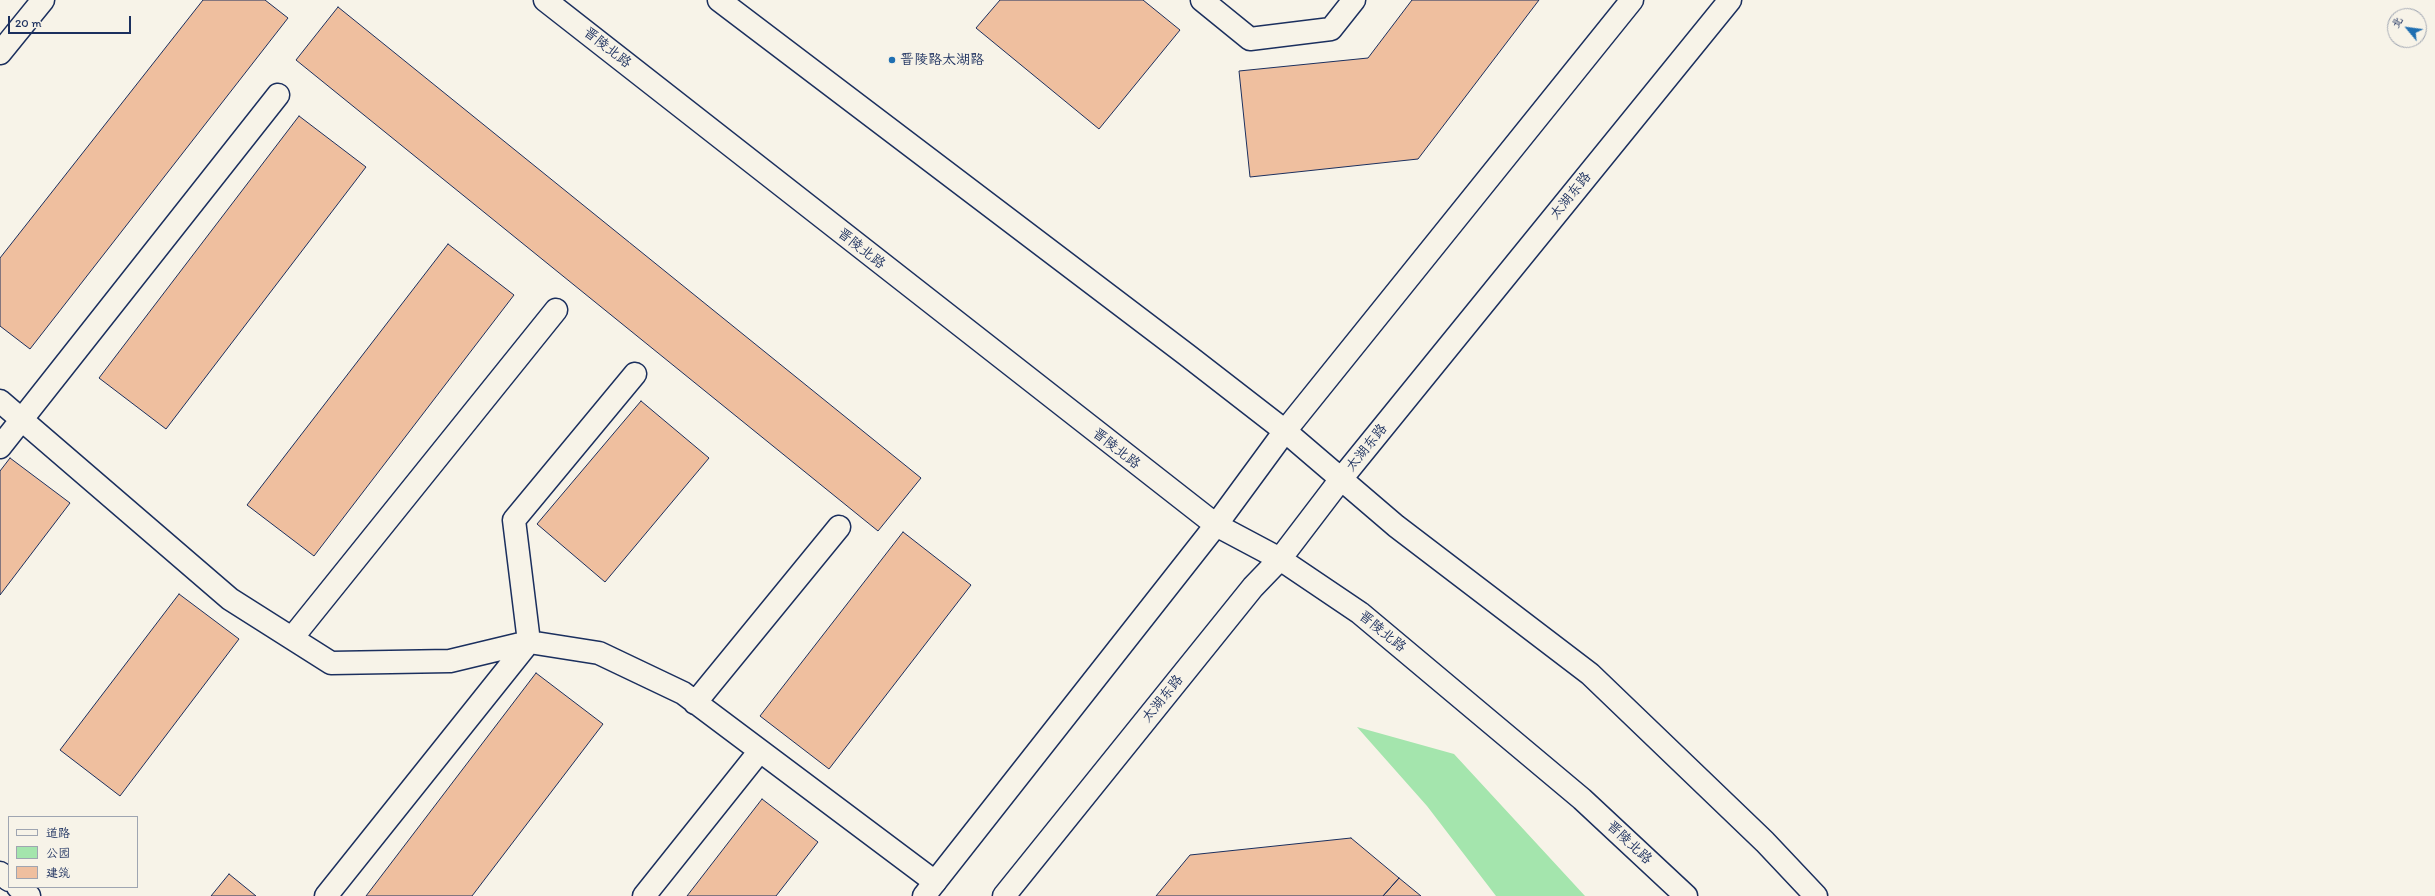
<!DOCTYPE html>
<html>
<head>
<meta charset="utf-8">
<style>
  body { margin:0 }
  #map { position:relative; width:2435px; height:896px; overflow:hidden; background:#f7f3e8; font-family:Itim,"LXGW WenKai TC",sans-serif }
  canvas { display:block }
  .legend { position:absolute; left:8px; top:816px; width:130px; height:72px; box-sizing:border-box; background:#f7f3e8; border:1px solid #9fa5b1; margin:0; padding:5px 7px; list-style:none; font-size:12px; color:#1b2f5e }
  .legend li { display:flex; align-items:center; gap:8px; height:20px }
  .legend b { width:20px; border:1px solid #9fa5b1 }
  .north { position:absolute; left:2387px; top:8px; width:40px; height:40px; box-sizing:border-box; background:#f7f3e8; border:1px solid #9fa5b1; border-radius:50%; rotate:299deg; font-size:11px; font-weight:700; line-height:16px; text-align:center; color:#1b2f5e }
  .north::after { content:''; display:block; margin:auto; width:14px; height:18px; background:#1f6fb2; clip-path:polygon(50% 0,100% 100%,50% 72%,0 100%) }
  .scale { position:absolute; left:8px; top:16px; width:123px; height:18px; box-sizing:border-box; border:2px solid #1b2f5e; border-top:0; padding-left:5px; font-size:12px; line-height:14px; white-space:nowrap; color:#1b2f5e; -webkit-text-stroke:3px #f7f3e8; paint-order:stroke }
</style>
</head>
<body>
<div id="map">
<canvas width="2435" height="896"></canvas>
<ul class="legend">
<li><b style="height:5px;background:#f7f3e8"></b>道路</li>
<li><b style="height:11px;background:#a4e5ad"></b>公园</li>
<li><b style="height:11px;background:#efbf9f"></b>建筑</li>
</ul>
<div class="north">北</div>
<div class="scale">20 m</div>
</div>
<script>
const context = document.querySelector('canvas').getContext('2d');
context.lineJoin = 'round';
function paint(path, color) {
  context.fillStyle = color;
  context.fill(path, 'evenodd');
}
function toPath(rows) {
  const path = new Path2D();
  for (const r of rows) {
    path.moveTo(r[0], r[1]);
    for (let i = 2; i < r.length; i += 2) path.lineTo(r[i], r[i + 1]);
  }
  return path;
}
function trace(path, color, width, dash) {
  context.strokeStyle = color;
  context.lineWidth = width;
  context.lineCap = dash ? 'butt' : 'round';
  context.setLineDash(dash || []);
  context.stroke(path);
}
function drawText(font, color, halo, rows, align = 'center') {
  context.font = font + ' Itim,"LXGW WenKai TC",sans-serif';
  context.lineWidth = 3;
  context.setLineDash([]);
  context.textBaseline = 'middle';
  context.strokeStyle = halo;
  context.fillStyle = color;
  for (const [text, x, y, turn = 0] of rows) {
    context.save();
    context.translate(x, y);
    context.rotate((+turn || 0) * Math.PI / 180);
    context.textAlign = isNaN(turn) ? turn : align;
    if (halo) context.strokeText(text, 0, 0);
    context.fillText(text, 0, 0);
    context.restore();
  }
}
paint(toPath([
  [1357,727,1454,754,1585,896,1496,896,1427,806]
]), '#a4e5ad');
const building = toPath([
  [203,0,265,0,288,18,30,349,0,326,0,258,203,0],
  [1000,0,1143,0,1180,30,1099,129,976,28,1000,0],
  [1412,0,1539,0,1418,159,1250,177,1239,71,1368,58,1412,0],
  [338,7,921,478,878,531,296,60,338,7],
  [299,116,366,167,166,429,99,378,299,116],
  [448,244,514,295,314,556,247,505,448,244],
  [641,401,709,458,605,582,537,524,641,401],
  [10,458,70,503,0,595,0,471,10,458],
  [903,532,971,585,829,769,760,716,903,532],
  [179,594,239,639,120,796,60,750,179,594],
  [536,673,603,724,472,896,366,896,536,673],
  [762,799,818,842,776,896,687,896,762,799],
  [1351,838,1399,878,1383,896,1156,896,1190,855,1351,838],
  [229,874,256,896,211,896,229,874],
  [1399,878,1421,896,1383,896,1399,878]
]);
paint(building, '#efbf9f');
trace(building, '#1b2f5e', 1);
const lane = toPath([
  [1202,0,1250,39,1331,29,1354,0],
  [0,401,230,599,331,663,450,661,529,642,599,653,683,693,935,882],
  [0,447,278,95],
  [292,638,556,310],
  [695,703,839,527],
  [0,873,9,880],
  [18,887,29,896],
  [326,896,529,642,514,520,635,374],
  [644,896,759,752]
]);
const secondary = toPath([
  [545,0,1216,525,1280,559,1360,613,1582,799,1686,896],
  [719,0,1187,355,1285,431,1396,526,1590,674,1765,842,1816,896],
  [0,53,43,0],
  [924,896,1216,525,1285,431,1632,0],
  [1004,896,1253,587,1280,559,1341,479,1730,0]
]);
trace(lane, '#1b2f5e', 25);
trace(secondary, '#1b2f5e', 25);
trace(lane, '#f7f3e8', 22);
trace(secondary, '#f7f3e8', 22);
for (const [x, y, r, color] of [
  [892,60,4,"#1f6fb2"]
]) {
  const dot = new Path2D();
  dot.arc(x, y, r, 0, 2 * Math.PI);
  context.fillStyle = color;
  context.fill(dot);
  trace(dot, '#f7f3e8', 1.5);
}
drawText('14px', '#1b2f5e', '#f7f3e8', [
  ["晋陵北路",607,48,38],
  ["太湖东路",1571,196,-51],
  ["晋陵北路",861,249,38],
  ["太湖东路",1367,448,-51],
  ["晋陵北路",1116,449,38],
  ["晋陵北路",1382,632,39],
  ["太湖东路",1163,699,-51],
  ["晋陵北路",1629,843,43]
]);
drawText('14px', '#1b2f5e', '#f7f3e8', [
  ["晋陵路太湖路",900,60]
], 'left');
</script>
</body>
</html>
